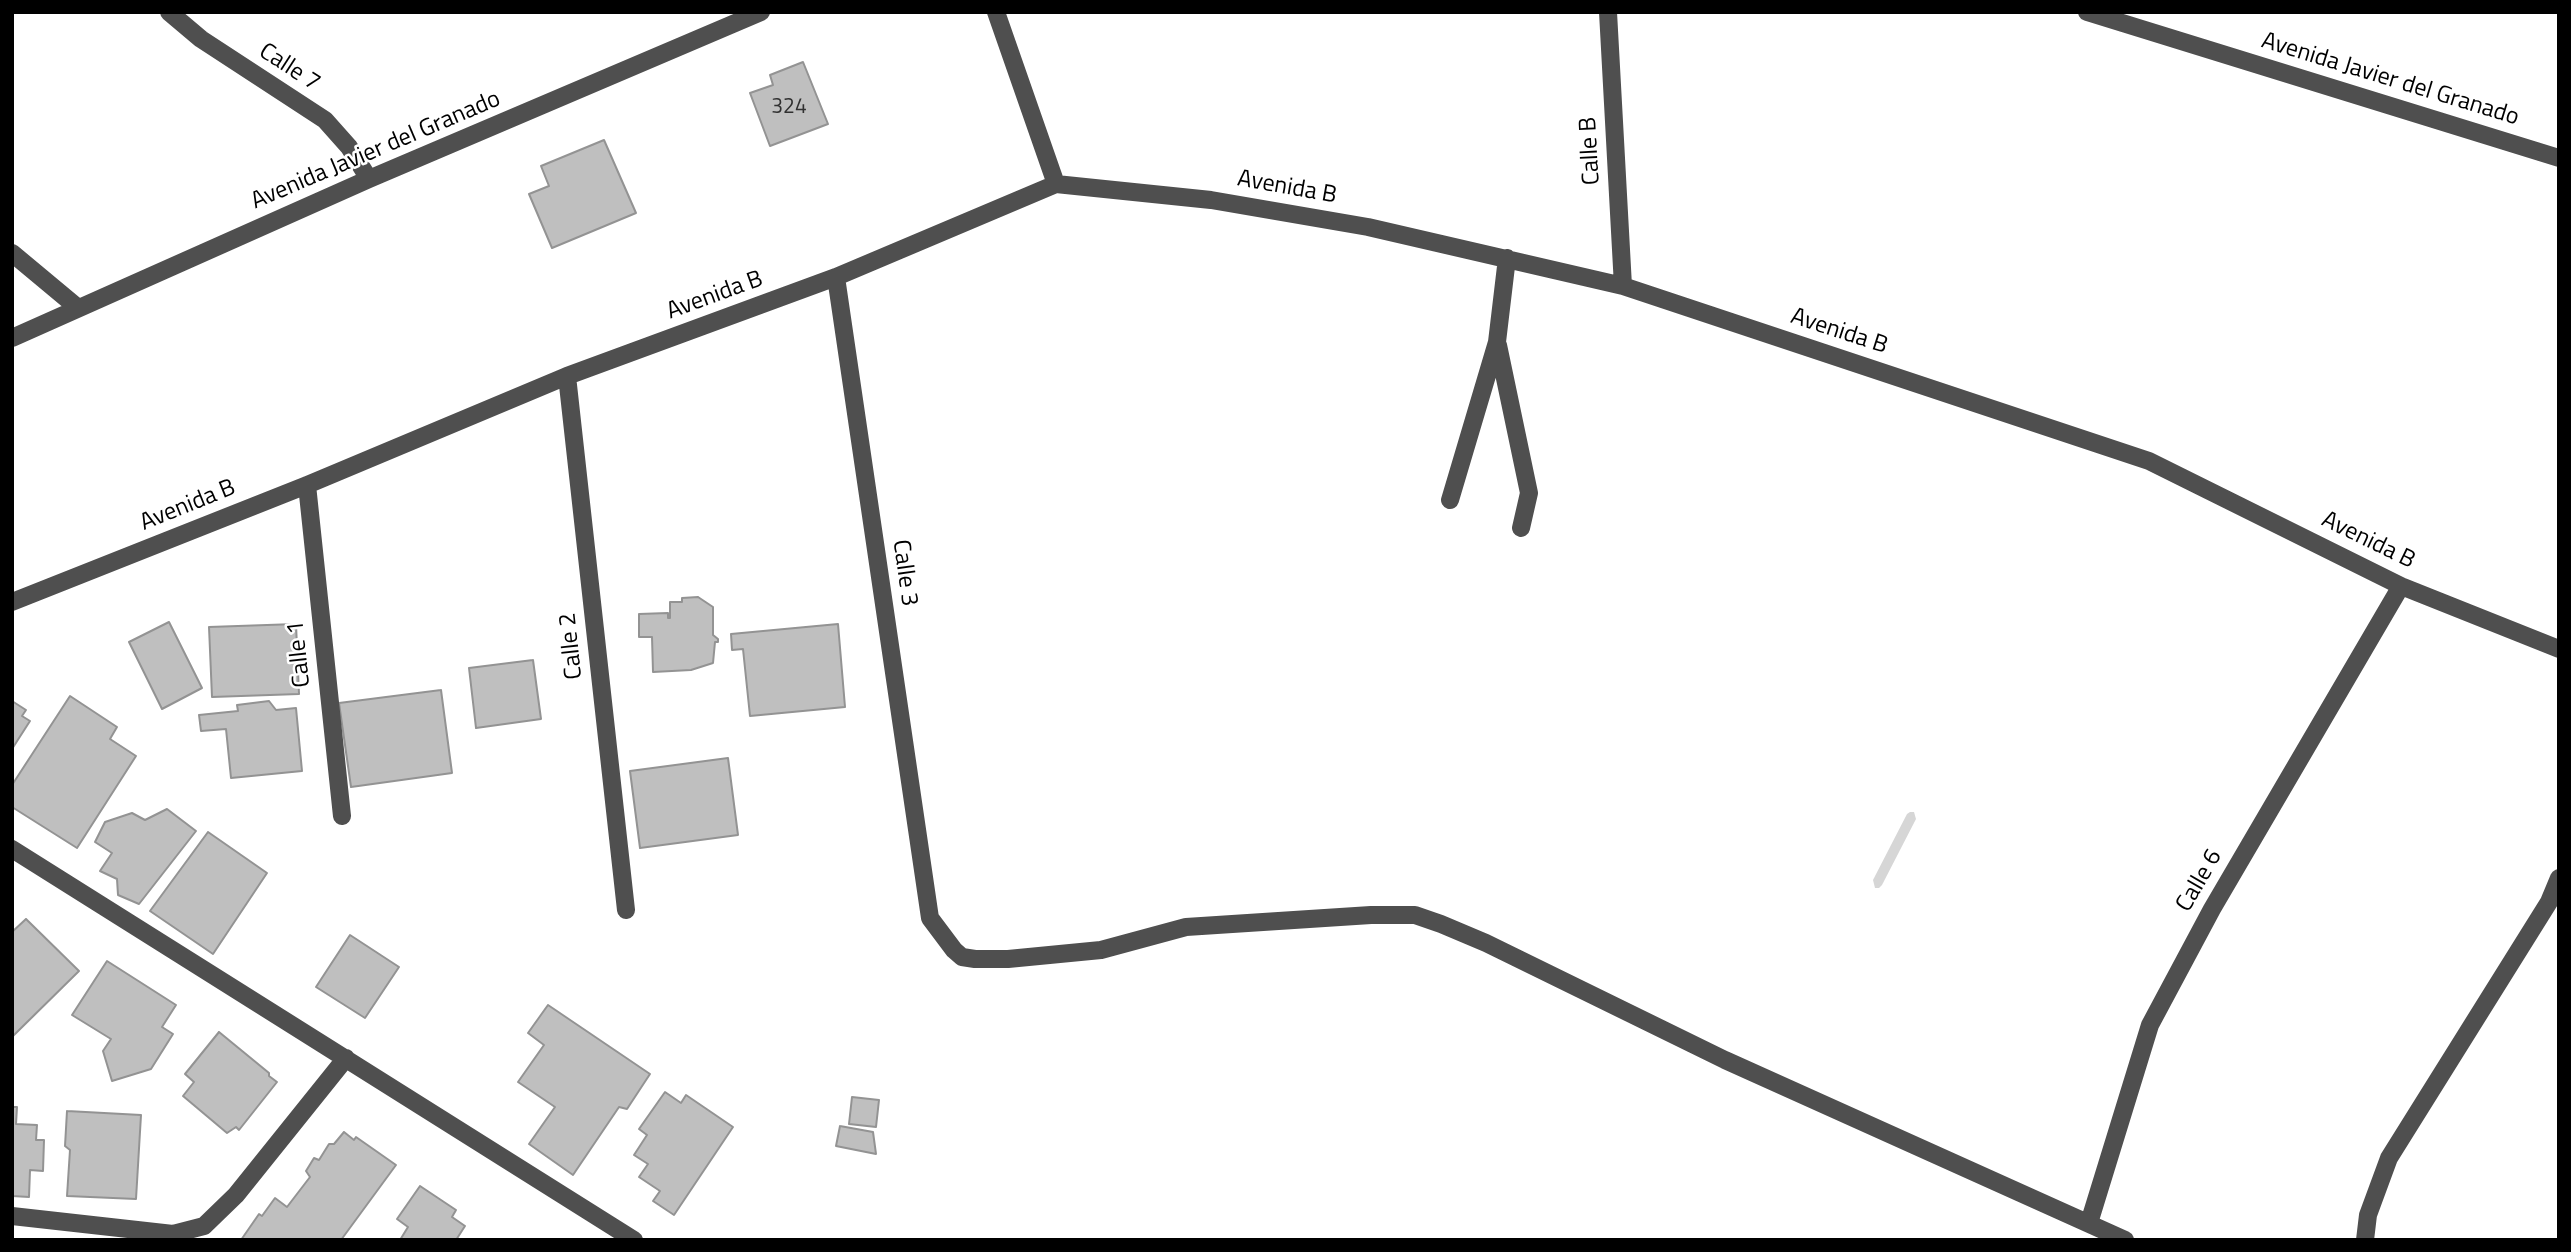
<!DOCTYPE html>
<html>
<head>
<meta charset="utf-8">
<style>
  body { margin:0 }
  #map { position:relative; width:2571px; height:1252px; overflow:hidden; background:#fff; font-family:"Titillium Web",sans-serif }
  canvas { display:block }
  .frame { position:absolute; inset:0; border:14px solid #000; pointer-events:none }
</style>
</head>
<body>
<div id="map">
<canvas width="2571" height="1252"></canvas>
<div class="frame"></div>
</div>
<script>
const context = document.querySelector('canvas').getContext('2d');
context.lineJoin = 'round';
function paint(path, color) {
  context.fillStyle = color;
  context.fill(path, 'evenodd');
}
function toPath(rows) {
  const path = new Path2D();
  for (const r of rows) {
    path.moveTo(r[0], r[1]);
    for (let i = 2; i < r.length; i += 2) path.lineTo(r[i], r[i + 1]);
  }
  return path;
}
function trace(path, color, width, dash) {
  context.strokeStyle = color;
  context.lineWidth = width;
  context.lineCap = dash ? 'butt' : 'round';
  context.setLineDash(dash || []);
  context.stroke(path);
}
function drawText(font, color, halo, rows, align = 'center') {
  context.font = font + ' "Titillium Web",sans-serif';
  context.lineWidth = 5;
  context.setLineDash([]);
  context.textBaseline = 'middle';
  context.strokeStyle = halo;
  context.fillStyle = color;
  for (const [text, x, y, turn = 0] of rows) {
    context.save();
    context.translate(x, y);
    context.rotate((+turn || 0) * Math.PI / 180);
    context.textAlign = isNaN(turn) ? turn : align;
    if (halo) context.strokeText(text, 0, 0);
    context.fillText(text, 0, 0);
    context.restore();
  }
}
paint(toPath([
  [1910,812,1914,812,1916,819,1882,885,1879,888,1875,888,1873,880,1907,814]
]), '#d6d6d6');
const building = toPath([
  [803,62,828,124,770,146,750,93,773,85,770,75,803,62],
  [604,140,636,213,552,248,529,194,549,186,541,166,604,140],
  [698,597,713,607,713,635,718,639,718,642,715,642,713,663,691,670,653,672,652,637,639,637,639,614,668,613,668,618,670,618,670,602,682,602,682,598,698,597],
  [169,622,202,688,162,709,129,642,169,622],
  [296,624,299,694,212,697,209,627,296,624],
  [838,624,845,707,750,716,743,649,732,650,731,634,838,624],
  [533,660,541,719,476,728,469,668,533,660],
  [441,690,452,773,351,787,339,703,441,690],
  [70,696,117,727,110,739,136,756,77,848,12,807,12,785,70,696],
  [12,701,26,710,22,716,30,721,12,749,12,701],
  [269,701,276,710,296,708,302,771,231,778,226,729,201,731,199,715,238,711,237,705,269,701],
  [728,758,738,835,640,848,630,771,728,758],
  [167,809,196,831,139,904,118,895,117,879,100,871,112,853,95,842,105,822,132,813,145,820,167,809],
  [208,832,267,873,213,954,150,911,208,832],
  [26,919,79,971,12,1037,12,932,26,919],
  [350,935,399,967,365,1018,316,987,350,935],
  [107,961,176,1005,162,1027,173,1034,151,1069,112,1081,103,1051,111,1039,72,1015,107,961],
  [548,1005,650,1074,627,1109,619,1107,573,1175,529,1144,555,1107,518,1082,544,1045,528,1033,548,1005],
  [219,1032,269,1073,269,1076,277,1082,239,1130,236,1127,227,1133,183,1096,194,1082,185,1074,219,1032],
  [665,1092,681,1103,686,1095,733,1127,674,1215,653,1201,660,1191,639,1177,648,1164,634,1155,647,1135,639,1129,665,1092],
  [852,1097,879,1100,876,1127,849,1124,852,1097],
  [12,1107,17,1107,16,1124,37,1125,36,1140,44,1140,43,1171,30,1170,29,1197,12,1196,12,1107],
  [67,1111,141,1115,136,1199,67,1196,70,1150,65,1146,67,1111],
  [840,1126,873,1132,876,1154,836,1146,840,1126],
  [344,1132,354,1140,356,1137,396,1165,341,1240,241,1240,259,1214,262,1216,275,1198,287,1207,310,1177,306,1171,314,1158,319,1160,329,1144,334,1144,344,1132],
  [420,1186,456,1210,452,1217,465,1226,456,1240,400,1240,408,1227,397,1219,420,1186]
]);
paint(building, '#bfbfbf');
trace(building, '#939393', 2);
trace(toPath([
  [169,12,201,39,325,120,349,147,369,179],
  [996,12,1056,184],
  [1608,12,1623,286],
  [2087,12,2559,158],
  [12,253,78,308],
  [836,277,930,918,954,950,962,957,975,959,1008,959,1101,950,1186,927,1371,915,1415,915,1441,924,1486,943,1725,1060,2125,1240],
  [12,338,369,179,761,12],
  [1498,345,1529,493,1521,528],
  [567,376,626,910],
  [307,485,342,816],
  [1450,500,1497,342,1507,258],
  [12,602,307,485,567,376,836,277,1056,184,1211,200,1368,227,1623,286,2149,461,2401,586,2559,649],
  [12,849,634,1240],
  [12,1216,173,1234,204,1226,236,1195,346,1058],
  [2089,1223,2150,1025,2212,909,2401,586],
  [2365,1240,2368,1215,2389,1158,2549,902,2559,878]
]), '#4f4f4f', 18);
drawText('21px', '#303030', null, [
  ["324",789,108]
]);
drawText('24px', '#000', '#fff', [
  ["Calle 7",289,68,33],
  ["Avenida Javier del Granado",2390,80,17],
  ["Avenida Javier del Granado",376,151,-23],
  ["Calle B",1591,151,-93],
  ["Avenida B",1287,188,10],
  ["Avenida B",715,296,-20],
  ["Avenida B",1839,332,18],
  ["Avenida B",188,506,-22],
  ["Avenida B",2368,541,26],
  ["Calle 3",904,573,82],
  ["Calle 2",572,646,-96],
  ["Calle 1",300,654,-96],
  ["Calle 6",2200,881,-60]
]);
</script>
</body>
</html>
